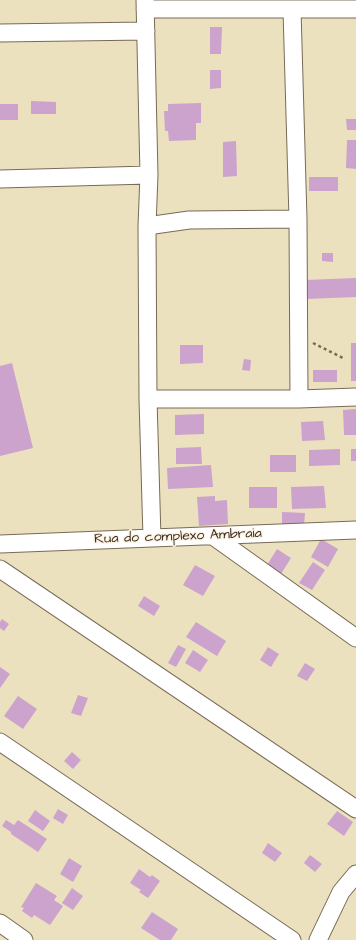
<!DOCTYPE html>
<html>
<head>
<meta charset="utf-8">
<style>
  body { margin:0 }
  canvas { display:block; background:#ebe1be }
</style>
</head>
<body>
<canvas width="356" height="940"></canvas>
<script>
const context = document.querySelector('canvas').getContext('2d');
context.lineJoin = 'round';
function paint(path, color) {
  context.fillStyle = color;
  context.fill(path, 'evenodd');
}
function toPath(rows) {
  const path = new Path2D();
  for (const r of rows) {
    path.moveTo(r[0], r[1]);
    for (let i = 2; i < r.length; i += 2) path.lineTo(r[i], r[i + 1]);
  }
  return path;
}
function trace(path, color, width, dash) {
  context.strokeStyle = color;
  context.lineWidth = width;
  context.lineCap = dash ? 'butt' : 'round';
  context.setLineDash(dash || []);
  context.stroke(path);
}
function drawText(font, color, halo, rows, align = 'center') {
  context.font = font + ' "Architects Daughter",sans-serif';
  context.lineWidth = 3;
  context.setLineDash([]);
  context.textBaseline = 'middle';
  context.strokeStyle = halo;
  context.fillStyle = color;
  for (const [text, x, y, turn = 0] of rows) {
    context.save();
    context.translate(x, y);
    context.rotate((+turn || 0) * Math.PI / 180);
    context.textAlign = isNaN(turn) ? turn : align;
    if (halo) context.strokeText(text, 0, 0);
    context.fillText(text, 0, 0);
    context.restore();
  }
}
paint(toPath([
  [210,27,222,27,221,54,210,54],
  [210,70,221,70,221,88,210,89],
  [31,101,56,102,56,114,31,114],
  [201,103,201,123,196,123,196,140,169,141,168,131,165,131,164,111,168,111,168,104],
  [0,104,18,104,18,120,0,120],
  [346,119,356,119,356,130,347,130],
  [347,140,356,140,356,169,346,168],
  [236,141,237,176,223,177,223,142],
  [309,177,338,177,338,191,309,191],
  [322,253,333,253,333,262,322,261],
  [356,278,356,297,306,299,305,280],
  [351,343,356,343,356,381,351,381],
  [180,345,203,345,203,363,180,364],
  [244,359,251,360,250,371,242,370],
  [12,363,33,448,0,456,0,366],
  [313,370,337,370,337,382,313,382],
  [356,409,356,435,344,435,343,410],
  [204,414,204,434,175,435,175,415],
  [323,421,325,440,302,441,301,422],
  [201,447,202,464,176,464,176,448],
  [340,449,340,465,309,466,309,450],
  [351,449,356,449,356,461,351,461],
  [270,455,296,455,296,472,270,472],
  [211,465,213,487,168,489,167,468],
  [324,486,326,508,292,509,291,487],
  [249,487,277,487,277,508,249,508],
  [215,496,215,501,227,500,228,524,199,526,197,497],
  [282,512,305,513,304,525,282,525],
  [321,539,338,549,328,567,311,557],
  [277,549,291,558,281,574,267,565],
  [313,562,325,570,312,590,299,583],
  [195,565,215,576,203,596,183,585],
  [144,596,160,606,154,616,138,606],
  [2,619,9,624,4,631,0,628,0,622],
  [196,622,226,641,217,656,186,637],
  [178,645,186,649,176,667,168,663],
  [268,647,279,654,271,667,260,660],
  [193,650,208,660,200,672,185,663],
  [305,663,315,669,307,681,297,676],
  [0,667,10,674,0,688],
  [78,695,88,698,81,716,71,713],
  [18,696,37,709,23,729,4,716],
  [72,752,81,760,73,769,64,761],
  [58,809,68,815,63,824,53,818],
  [35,810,50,821,43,831,28,821],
  [337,811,353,822,344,836,327,824],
  [6,820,14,825,18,820,47,839,38,852,11,834,11,832,2,826],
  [268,843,282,853,275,862,262,853],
  [310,855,322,864,315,872,304,863],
  [69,858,82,866,73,882,60,874],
  [139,869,150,877,152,875,160,881,148,898,139,892,141,890,130,883],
  [36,883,57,896,54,900,63,906,50,925,34,915,32,918,22,911,24,908,21,907],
  [72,888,83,896,73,910,62,903],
  [152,912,178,929,171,940,160,940,141,928]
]), '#cca3cd');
const minor = toPath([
  [145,0,149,175,147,226,148,399,152,538],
  [145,9,356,9],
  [292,10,298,219,299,399],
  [0,33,146,31],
  [0,179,149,175],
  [147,226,189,220,298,219],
  [148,399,299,399,356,397],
  [213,536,356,638],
  [0,544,356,530],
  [0,569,356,809],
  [0,742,292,940],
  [0,923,24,940],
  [318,940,341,892,356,874]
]);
trace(minor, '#796a56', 19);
trace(toPath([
  [313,343,343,358]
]), '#796a56', 2.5, [3, 3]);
trace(minor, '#fff', 17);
drawText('14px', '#3b2a1e', '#fcf5e5', [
  ["Rua do complexo Ambraia",178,537,-2]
]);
</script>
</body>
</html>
